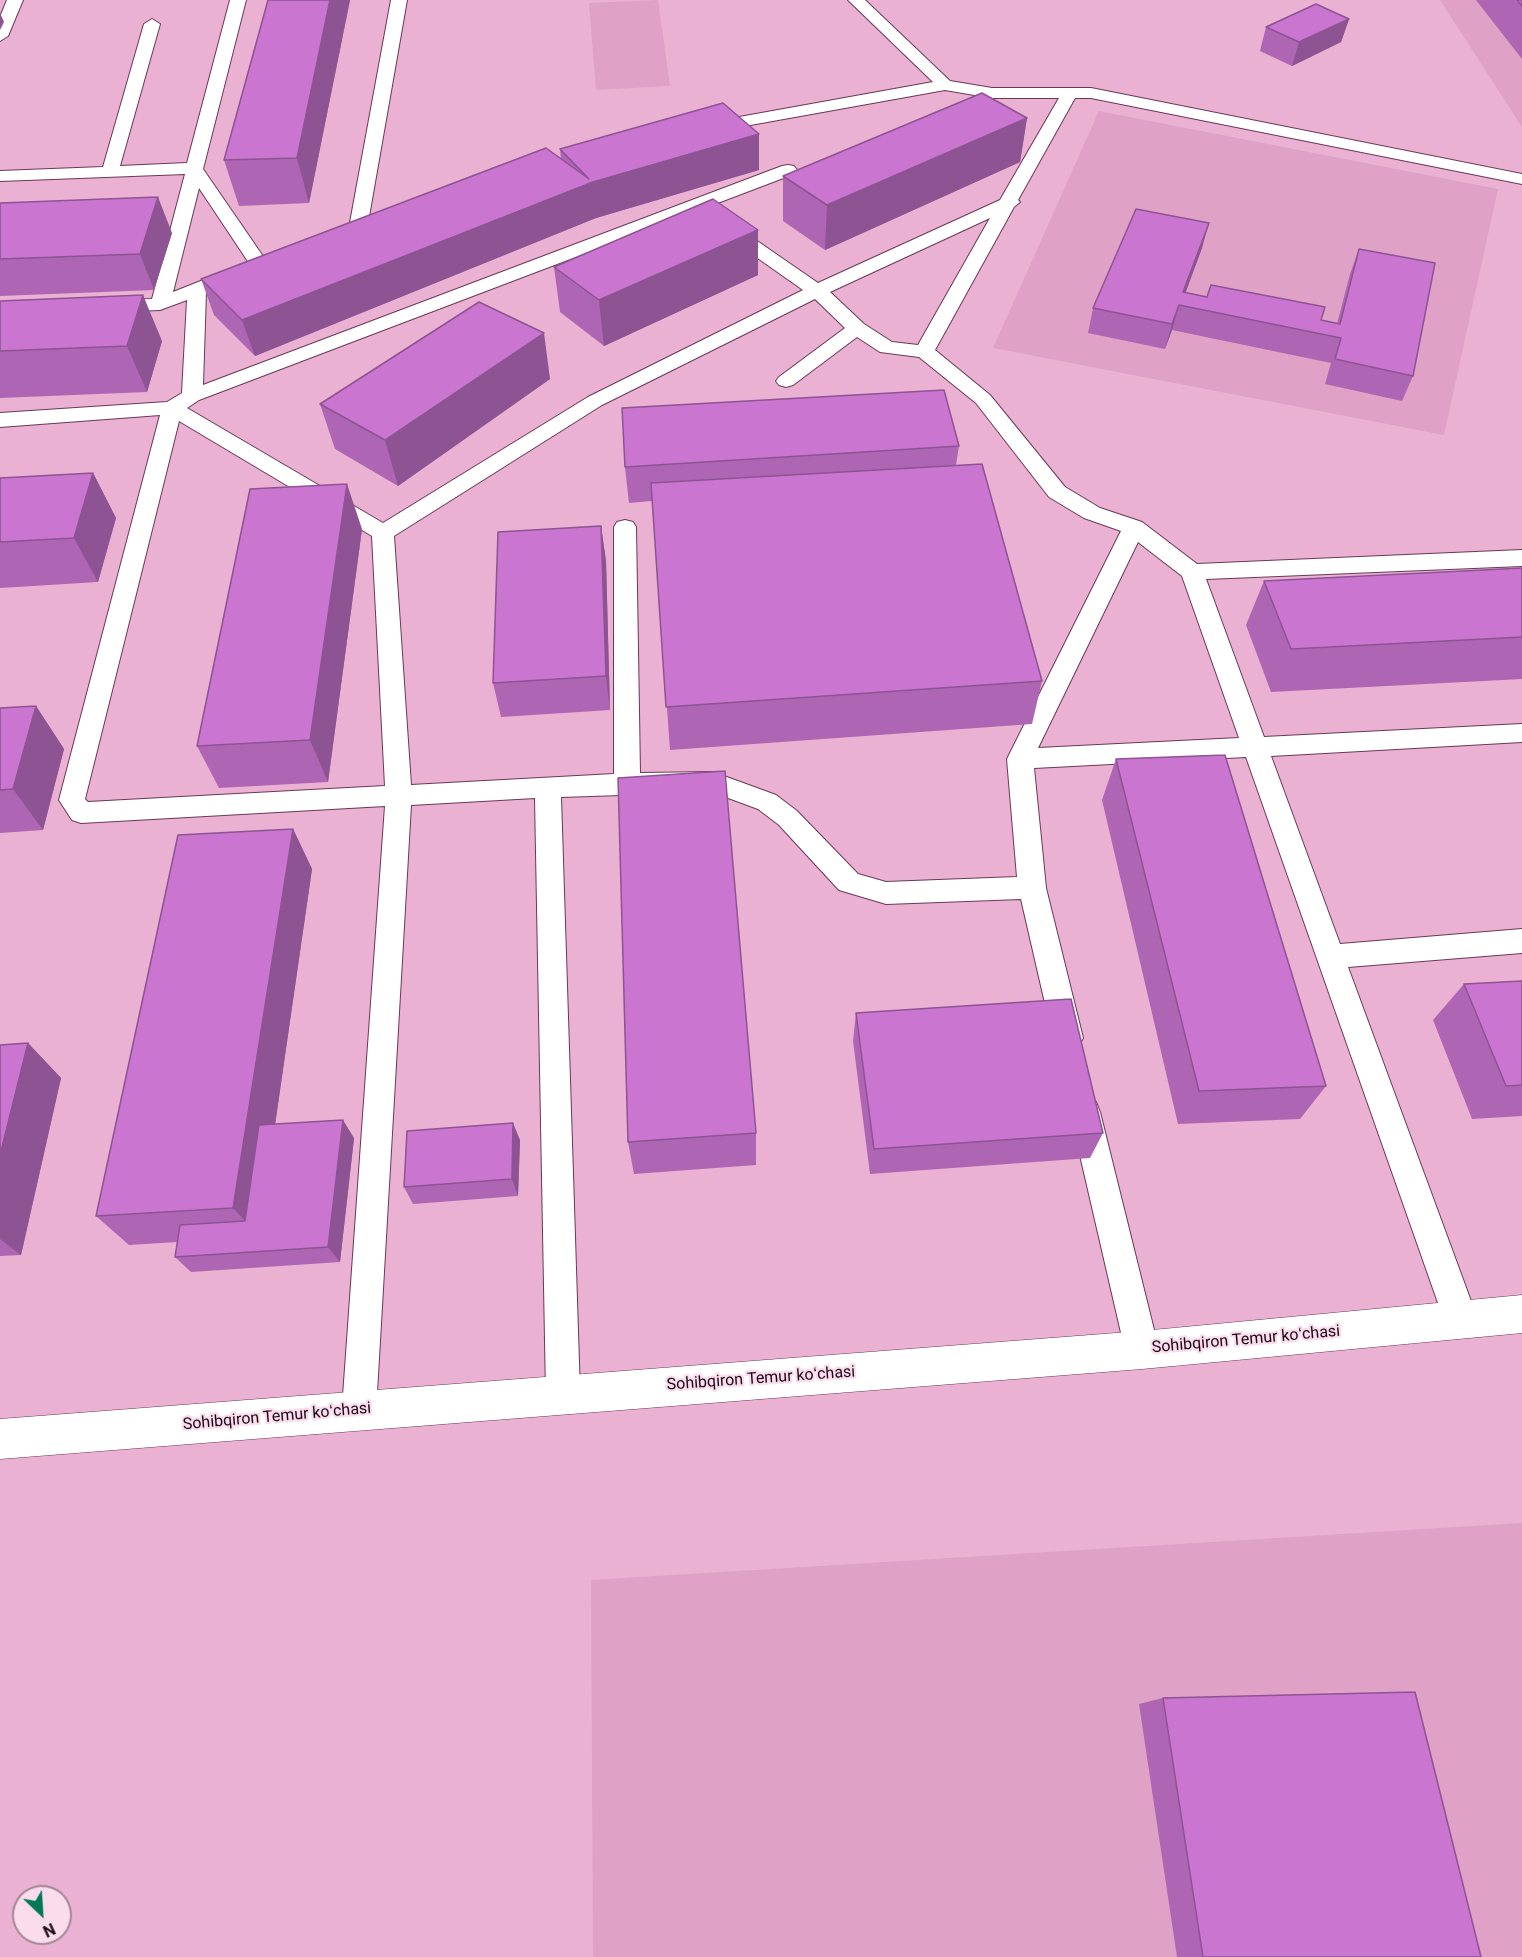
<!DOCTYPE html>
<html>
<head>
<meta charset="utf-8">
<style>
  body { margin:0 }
  #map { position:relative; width:1522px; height:1957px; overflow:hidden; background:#ebb1d2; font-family:Roboto,sans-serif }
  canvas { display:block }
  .north { position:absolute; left:12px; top:1885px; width:60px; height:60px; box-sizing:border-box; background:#fadcec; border:2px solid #a18896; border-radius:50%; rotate:155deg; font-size:16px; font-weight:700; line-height:24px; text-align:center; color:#1c0915 }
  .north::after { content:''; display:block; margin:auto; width:21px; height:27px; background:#007854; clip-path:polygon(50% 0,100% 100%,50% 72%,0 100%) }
</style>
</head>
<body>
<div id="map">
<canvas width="1522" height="1957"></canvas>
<div class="north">N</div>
</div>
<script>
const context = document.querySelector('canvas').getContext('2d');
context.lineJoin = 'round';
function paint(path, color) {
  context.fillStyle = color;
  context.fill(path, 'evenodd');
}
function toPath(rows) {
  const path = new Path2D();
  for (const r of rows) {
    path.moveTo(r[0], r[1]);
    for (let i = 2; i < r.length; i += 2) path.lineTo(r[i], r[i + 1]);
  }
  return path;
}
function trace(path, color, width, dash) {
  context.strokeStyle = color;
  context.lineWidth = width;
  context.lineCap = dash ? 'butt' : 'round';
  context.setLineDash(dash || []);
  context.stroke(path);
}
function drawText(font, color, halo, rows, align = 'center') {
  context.font = font + ' Roboto,sans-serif';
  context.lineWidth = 4.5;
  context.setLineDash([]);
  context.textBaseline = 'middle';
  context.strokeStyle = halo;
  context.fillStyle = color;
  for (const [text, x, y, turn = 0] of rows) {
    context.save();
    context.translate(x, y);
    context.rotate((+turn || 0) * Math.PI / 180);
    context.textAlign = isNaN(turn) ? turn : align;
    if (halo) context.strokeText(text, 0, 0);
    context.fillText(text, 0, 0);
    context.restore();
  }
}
paint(toPath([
  [658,0,670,86,596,90,589,3],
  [1440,0,1522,0,1522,127],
  [1099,111,1498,189,1444,435,993,348],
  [1522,1523,1522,1957,593,1957,591,1580]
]), '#dfa1c5');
const service = toPath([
  [7,0,23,0,8,36,0,41,0,17,7,0],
  [230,0,246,0,203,169,269,265,267,269,253,269,199,188,173,292,231,269,238,267,245,269,247,273,245,277,206,292,203,385,782,166,788,165,794,166,797,170,794,174,199,400,187,408,383,523,588,397,803,290,722,233,719,229,722,225,734,225,818,283,1000,200,1059,98,992,98,945,90,706,133,700,132,698,128,700,124,706,123,933,82,848,0,865,0,950,81,992,88,1091,88,1522,174,1522,184,1091,98,1075,98,1018,200,1020,202,1014,207,935,350,990,395,1065,487,1100,508,1142,522,1197,564,1522,550,1522,566,1206,579,1264,737,1522,724,1522,742,1271,756,1340,944,1522,929,1522,953,1348,967,1478,1320,1473,1332,1461,1336,1449,1332,1444,1320,1246,757,1034,768,1046,888,1083,1038,1078,1047,1068,1051,1058,1047,1053,1038,1021,899,886,904,839,890,779,825,758,809,712,792,561,797,580,1394,575,1406,563,1411,551,1406,546,1394,535,798,411,805,376,1410,371,1422,359,1427,347,1422,342,1410,385,806,81,823,72,820,59,800,160,415,0,427,0,413,167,402,182,393,187,300,160,310,107,312,100,310,97,306,100,302,107,300,152,299,185,174,0,181,0,171,103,167,144,24,152,19,160,24,120,166,187,163,230,0],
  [990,218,918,345,892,342,864,324,830,292,990,218],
  [815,299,845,328,779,377,776,381,779,385,786,387,793,385,857,337,880,352,919,357,976,403,1049,497,1084,518,1121,531,1007,759,1017,877,886,882,858,874,797,811,776,795,713,772,640,773,636,527,633,522,625,520,617,522,614,527,614,774,411,785,394,536,602,405,815,299],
  [179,421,372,536,385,786,88,802,85,799,179,421],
  [1138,542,1182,576,1239,738,1038,748,1138,542],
  [391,0,407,0,367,228,364,232,358,233,352,232,349,228,391,0],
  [1085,1098,1096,1102,1100,1112,1159,1350,1154,1362,1142,1367,1130,1362,1125,1350,1070,1112,1074,1102,1085,1098]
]);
const secondary = toPath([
  [1522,1295,1522,1333,1142,1369,0,1459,0,1419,1142,1331,1522,1295]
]);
trace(service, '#693956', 2);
trace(secondary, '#693956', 1);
paint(service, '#fff');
paint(secondary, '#fff');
paint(toPath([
  [268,0,350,0,309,203,239,206,224,160],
  [1476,0,1522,0,1522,59],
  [1349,19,1341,42,1292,66,1260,51,1266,27],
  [1027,118,1020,162,825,250,783,221,783,176],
  [759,134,759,170,596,218,255,356,214,315,201,279,561,159,560,149],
  [0,203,172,233,154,290,0,296],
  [1202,248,1185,293,1337,324,1350,274,1359,249,1413,376,1402,401,1325,384,1331,363,1172,330,1165,349,1088,333,1093,308],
  [554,267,758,275,604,346,560,312],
  [0,301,162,341,147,392,0,398],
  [550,379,398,486,335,449,320,404],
  [959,446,956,465,1042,681,1032,724,670,750,652,501,629,503,625,467],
  [93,473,116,518,98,582,0,588,0,478],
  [601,526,606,561,610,710,501,717,493,683],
  [362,529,328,782,219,788,197,746],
  [1522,568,1522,679,1271,692,1246,625,1264,581],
  [36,706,64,749,43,830,0,833,0,708],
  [1116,759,1326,1086,1300,1119,1178,1124,1102,800],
  [293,829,312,869,275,1124,354,1138,340,1262,191,1272,175,1257,177,1242,129,1245,96,1216],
  [1522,981,1522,1116,1472,1119,1433,1020,1464,984],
  [856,1013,1103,1133,1090,1158,870,1174,853,1041],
  [28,1043,61,1078,21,1255,0,1256,0,1045],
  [756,1133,756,1165,634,1174,628,1142],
  [520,1140,518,1196,413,1204,404,1187],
  [1163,1698,1481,1957,1177,1957,1139,1704]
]), '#ae65b4');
paint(toPath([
  [330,0,350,0,309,203,297,158],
  [0,13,4,22,0,30],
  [1349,19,1341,42,1292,66,1299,42],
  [1027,118,1020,162,825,250,827,205],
  [759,134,759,170,596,218,255,356,242,320,593,182],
  [158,197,172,233,154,290,140,254],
  [1209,223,1202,248,1181,305,1183,292],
  [758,230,758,275,604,346,599,300],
  [143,295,162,341,147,392,127,346],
  [1179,305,1172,330,1165,349,1172,324],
  [544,333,550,379,398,486,385,440],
  [93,473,116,518,98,582,74,538],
  [347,484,362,529,328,782,310,740],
  [601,526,606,561,610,710,606,676],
  [36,706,64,749,43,830,13,789],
  [293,829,312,869,259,1236,233,1208],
  [28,1043,61,1078,21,1255,0,1239,0,1155],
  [343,1120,354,1138,340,1262,328,1247],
  [513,1123,520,1140,518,1196,512,1179]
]), '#8d5392');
const building = toPath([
  [268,0,330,0,297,158,224,160,268,0],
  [1517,0,1522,0,1522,6,1517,0],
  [1316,4,1349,19,1299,42,1266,27,1316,4],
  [982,93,1027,118,827,205,783,176,982,93],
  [723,103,759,134,593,182,242,320,201,279,546,148,589,179,560,149,723,103],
  [158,197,140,254,0,259,0,203,158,197],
  [713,199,758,230,599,300,554,267,713,199],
  [1136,209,1209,223,1183,292,1207,297,1211,285,1325,307,1321,320,1340,324,1359,249,1435,263,1413,376,1335,359,1341,338,1179,305,1172,324,1093,308,1136,209],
  [143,295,127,346,0,351,0,301,143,295],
  [479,302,544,333,385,440,320,404,479,302],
  [944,390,959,446,625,467,622,408,944,390],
  [982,464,1042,681,666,707,651,483,982,464],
  [93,473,74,538,0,542,0,478,93,473],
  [347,484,310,740,197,746,250,489,347,484],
  [601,526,606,676,493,683,498,532,601,526],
  [1522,568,1522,637,1291,649,1264,581,1522,568],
  [36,706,13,789,0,790,0,708,36,706],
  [1225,755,1326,1086,1199,1091,1116,759,1225,755],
  [725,771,756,1133,628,1142,618,778,725,771],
  [293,829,233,1208,96,1216,178,835,293,829],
  [1522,981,1522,1085,1506,1086,1464,984,1522,981],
  [1071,999,1103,1133,874,1149,856,1013,1071,999],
  [28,1043,0,1155,0,1045,28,1043],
  [343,1120,328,1247,175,1257,180,1225,245,1221,259,1125,343,1120],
  [513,1123,512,1179,404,1187,407,1131,513,1123],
  [1415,1692,1481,1957,1203,1957,1163,1698,1415,1692]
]);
paint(building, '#ca76d1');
trace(building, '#8d5392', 1.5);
drawText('16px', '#1c0915', '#fadcec', [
  ["Sohibqiron Temur koʻchasi",1246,1340,-5],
  ["Sohibqiron Temur koʻchasi",761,1379,-4],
  ["Sohibqiron Temur koʻchasi",277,1417,-5]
]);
</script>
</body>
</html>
